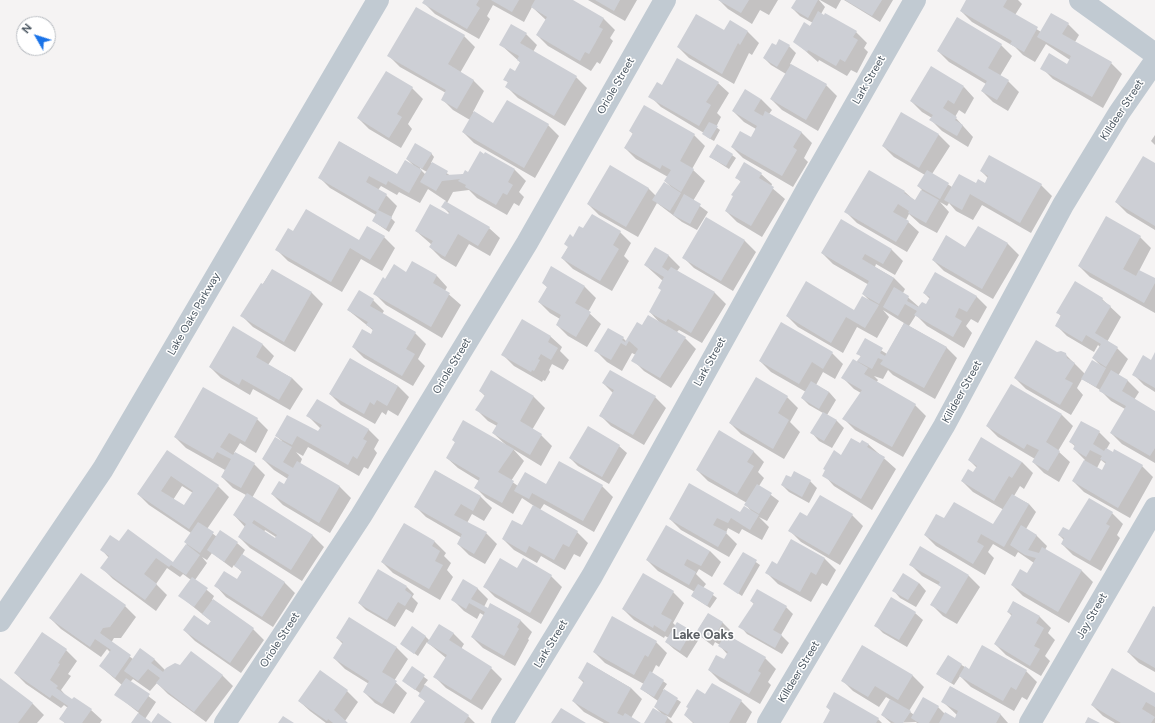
<!DOCTYPE html>
<html>
<head>
<meta charset="utf-8">
<style>
  body { margin:0 }
  #map { position:relative; width:1155px; height:723px; overflow:hidden; background:#f5f3f3; font-family:Figtree,sans-serif }
  canvas { display:block }
  .north { position:absolute; left:16px; top:16px; width:40px; height:40px; box-sizing:border-box; background:#fff; border:1px solid #b7bbc0; border-radius:50%; rotate:309deg; font-size:11px; font-weight:700; line-height:16px; text-align:center; color:#4a5661 }
  .north::after { content:''; display:block; margin:auto; width:14px; height:18px; background:#1a73e8; clip-path:polygon(50% 0,100% 100%,50% 72%,0 100%) }
</style>
</head>
<body>
<div id="map">
<canvas width="1155" height="723"></canvas>
<div class="north">N</div>
</div>
<script>
const context = document.querySelector('canvas').getContext('2d');
context.lineJoin = 'round';
function paint(path, color) {
  context.fillStyle = color;
  context.fill(path, 'evenodd');
}
function toPath(rows) {
  const path = new Path2D();
  for (const r of rows) {
    path.moveTo(r[0], r[1]);
    for (let i = 2; i < r.length; i += 2) path.lineTo(r[i], r[i + 1]);
  }
  return path;
}
function trace(path, color, width, dash) {
  context.strokeStyle = color;
  context.lineWidth = width;
  context.lineCap = dash ? 'butt' : 'round';
  context.setLineDash(dash || []);
  context.stroke(path);
}
function drawText(font, color, halo, rows, align = 'center') {
  context.font = font + ' Figtree,sans-serif';
  context.lineWidth = 3;
  context.setLineDash([]);
  context.textBaseline = 'middle';
  context.strokeStyle = halo;
  context.fillStyle = color;
  for (const [text, x, y, turn = 0] of rows) {
    context.save();
    context.translate(x, y);
    context.rotate((+turn || 0) * Math.PI / 180);
    context.textAlign = isNaN(turn) ? turn : align;
    if (halo) context.strokeText(text, 0, 0);
    context.fillText(text, 0, 0);
    context.restore();
  }
}
paint(toPath([
  [425,0,571,0,604,19,615,30,610,38,613,41,600,64,597,62,591,71,548,46,537,35,546,20,532,7,524,22,493,5,487,16,490,19,479,39,435,14,424,3],
  [588,0,637,0,625,21],
  [719,0,778,0,769,15,760,10,752,24,728,9],
  [797,0,819,0,825,7,821,14,856,32,867,43,864,48,868,52,857,73,851,70,847,76,819,60,818,62,794,41,813,23,800,16,792,8],
  [820,0,841,0,836,9],
  [844,0,893,0,880,22],
  [967,0,1018,0,1022,4,1015,15,1041,32,1068,24,1079,35,1075,42,1111,63,1122,74,1103,108,1053,79,1042,68,1067,65,1070,60,1046,44,1035,62,1023,55,1015,47,972,22,961,11],
  [730,22,748,32,759,43,752,55,749,53,734,84,689,58,678,47,724,32],
  [526,34,537,45,533,52,576,77,587,88,565,126,518,98,507,87,509,84,505,79,516,72,521,63,500,44],
  [464,36,475,47,460,73,473,80,484,91,473,112,493,124,548,125,559,136,535,178,474,143,463,132,470,120,453,110,442,99,446,93,400,67,389,56],
  [1001,45,1012,56,1000,76,1008,81,1019,92,1008,111,993,102,982,91,986,84,949,62,938,51],
  [776,46,789,46,796,53,790,64,826,85,837,96,818,131,782,110,771,99,786,74,771,65,764,58],
  [718,83,729,93,717,113,721,117,716,127,720,130,714,141,707,137,704,133,661,107,650,96,662,86],
  [964,87,974,98,965,114,959,110,955,117,973,137,968,147,942,131,931,120,932,118,922,112,911,101],
  [412,88,423,99,408,124,412,129,401,148,369,129,358,118],
  [761,99,772,110,769,114,801,132,812,143,804,158,808,162,793,187,743,158,732,147,751,139,756,129,744,122,733,111],
  [902,114,939,135,950,146,932,174,952,187,985,184,988,178,981,171,1041,185,1052,196,1031,233,982,205,973,220,956,211,949,203,947,206,940,202,949,212,937,233,920,224,909,214,906,220,919,232,907,252,857,223,846,212,905,192,915,201,922,190,918,186,925,175,894,157,883,146],
  [630,131,694,135,705,146,692,169,705,181,693,201,708,212,697,230,682,222,657,203,638,237,599,215,588,204,648,188,656,196,671,187,665,181,668,177,636,159,625,148,633,134],
  [1155,135,1155,145,1151,141],
  [340,142,398,175,413,165,407,159,431,153,434,157,431,163,451,176,468,174,485,153,515,170,526,181,519,192,524,197,519,206,514,203,507,215,477,198,469,190,453,192,447,203,489,228,500,238,490,256,469,244,456,267,441,258,430,247,432,245,416,231,450,214,443,207,446,201,428,189,420,203,399,192,397,195,381,186,378,190,386,195,397,206,391,218,395,222,389,232,373,221,376,215,330,188,319,177],
  [420,168,427,172,425,174,420,169],
  [732,155,736,158,729,169,710,157],
  [1155,164,1155,230,1127,213,1116,202],
  [761,174,772,184,771,187,785,199,762,237,737,222,726,211,742,183,736,177],
  [592,215,620,232,631,243,624,256,629,261,612,291,573,269,562,258,573,238,584,230],
  [707,219,745,241,756,252,733,291,694,268,683,257],
  [841,221,892,250,903,261,895,275,876,264,875,267,894,278,905,289,903,293,919,307,927,306,930,299,924,293,976,296,987,307,978,323,971,319,966,326,972,333,964,348,927,326,916,315,909,326,946,347,957,358,935,399,893,375,888,370,883,379,874,376,878,380,876,383,915,405,926,416,903,457,855,430,844,419,861,393,854,389,843,378,861,357,858,353,865,340,887,354,904,323,883,310,889,317,877,338,857,327,843,353,798,327,787,316,854,311,869,300,863,294,869,285,833,264,822,253],
  [978,228,1008,244,1019,255,993,299,944,271,933,260,966,248],
  [293,232,359,241,384,237,395,248,382,271,361,259,342,292,288,261,277,250],
  [1140,237,1151,248,1139,271,1155,280,1155,313,1090,277,1079,266],
  [655,248,669,256,680,267,677,271,715,293,726,304,702,343,679,330,677,332,685,338,696,349,671,388,644,371,633,360,636,355,632,353,622,371,607,362,596,351,623,338,626,341,642,327,659,322,650,312,662,291,663,281,645,265],
  [552,268,585,287,596,298,588,312,601,324,587,347,568,336,557,325,560,319,550,313,539,302,548,288,543,283],
  [272,270,312,293,323,304,295,352,253,327,242,316],
  [407,273,437,276,447,287,445,291,461,305,442,338,386,305,375,294,386,280],
  [1102,299,1121,317,1107,342,1117,348,1128,359,1118,376,1128,381,1139,392,1134,400,1155,412,1155,463,1122,444,1111,433,1125,409,1111,401,1100,390,1082,379,1077,388,1083,395,1071,415,1026,389,1015,378,1057,353,1065,354,1085,374,1100,365,1093,358,1100,347,1098,345,1094,352,1067,336,1056,325,1061,316,1057,312],
  [373,300,384,311,382,314,415,333,426,344,418,359,425,366,413,386,364,358,353,347,371,335,374,331,348,310],
  [233,327,263,345,274,356,268,365,292,378,303,389,290,410,253,389,250,395,221,378,210,367],
  [550,336,562,347,560,351,569,360,563,370,552,364,549,370,550,372,545,381,543,380,542,382,514,366,503,355],
  [832,353,843,364,835,379,823,372,816,385,829,392,836,400,827,415,837,421,844,428,832,448,819,441,812,433,823,413,809,405,802,398,806,392,771,372,760,361],
  [1155,354,1155,392,1144,385,1133,374,1151,361],
  [350,359,398,386,409,397,398,416,388,410,386,415,382,412,375,424,341,405,330,394],
  [492,372,534,397,545,408,532,430,541,435,552,446,541,466,513,449,524,461,511,481,518,486,602,486,613,497,594,532,544,504,540,510,577,532,588,543,580,557,574,554,565,570,541,556,537,563,514,550,503,539,522,527,534,506,522,498,513,514,486,498,475,487,479,481,458,468,447,458,456,443,453,440,506,445,493,433,497,426,488,421,477,410,485,396,480,391],
  [603,383,655,397,666,408,644,445,611,426,600,415,613,393],
  [203,388,257,419,268,430,256,453,240,443,234,453,254,464,265,475,252,498,313,536,324,547,302,581,250,548,239,537,245,527,234,515,246,495,233,488,222,477,225,470,186,448,175,437],
  [265,530,276,537,276,539,264,532],
  [787,397,798,408,790,422,800,432,784,459,741,434,730,423],
  [1062,415,1073,426,1058,451,1070,462,1059,482,1044,473,1033,462,1035,459,998,437,987,426],
  [308,416,368,429,379,440,374,449,377,453,368,469,364,467,359,476,308,447,303,456,296,452,302,459,300,464,340,487,351,498,330,533,283,505,272,494,284,485,288,479,274,470,263,459,282,441,276,436,319,432,321,429],
  [1099,432,1110,443,1106,450,1142,466,1153,477,1130,518,1084,492,1073,481,1085,460,1074,449,1076,447,1070,442],
  [1101,460,1106,464,1102,471,1097,468],
  [860,444,868,444,896,469,872,510,834,486,824,475,842,456],
  [619,446,627,453,609,484,578,466,570,458],
  [167,451,218,486,229,497,207,529,217,537,237,543,245,550,242,555,284,582,295,593,273,627,226,597,216,586,237,580,242,572,234,565,232,568,212,553,207,560,202,557,207,563,195,580,214,596,212,600,253,629,264,640,241,673,195,641,184,630,209,626,212,622,180,596,191,580,183,574,180,577,167,568,156,584,167,595,156,611,113,579,102,568,109,558,101,549,119,543,173,564,187,544,185,542,191,533,149,505,138,494],
  [182,486,193,493,184,507,173,500],
  [753,451,764,462,758,472,764,478,759,486,779,501,767,521,759,517,769,527,762,540,742,529,739,534,728,528,726,533,737,544,729,557,681,530,670,519,752,512,746,505,747,503,708,481,697,470],
  [969,460,1022,462,1033,473,1024,489,1020,486,1014,496,1029,504,1036,512,1026,529,1036,535,1047,546,1045,550,1082,571,1093,582,1069,623,1023,596,1012,585,1027,575,1034,563,1018,552,1015,557,993,544,988,552,994,558,985,575,936,546,925,535,945,520,993,526,1004,510,973,492,962,481,974,473,977,468],
  [436,471,481,497,492,508,484,521,472,514,467,523,486,533,497,544,485,564,469,555,458,544,462,538,426,517,415,506],
  [791,479,810,481,817,488,809,503,789,492,782,485],
  [1112,513,1123,524,1117,535,1120,538,1101,571,1073,555,1062,544,1064,540,1059,535],
  [852,515,863,526,840,565,801,542,790,531],
  [404,524,435,542,446,553,444,556,451,563,447,570,453,577,440,600,393,573,382,562],
  [791,540,825,559,836,570,827,586,822,583,811,602,778,584,767,573,777,566],
  [710,551,721,562,712,577,699,569,696,574,706,584,703,588,717,598,710,608,692,596,695,592,658,571,647,560],
  [743,553,760,565,742,596,724,584],
  [911,565,969,576,980,587,957,624,943,616,932,605,942,587,922,576],
  [518,570,551,576,562,587,541,624,495,597,484,586],
  [919,583,926,591,916,607,900,598,893,590],
  [407,587,414,594,412,597,418,603,413,613,406,609,395,627,366,610,359,603],
  [477,588,488,599,484,607,488,609,491,604,521,621,532,632,528,639,529,640,515,666,483,648,472,637,485,616,480,613,477,619,464,611,453,600],
  [673,592,684,603,673,623,676,626,691,632,699,639,687,658,674,649,666,642,669,638,665,636,664,638,634,620,623,609],
  [751,601,786,607,793,614,781,635,789,643,782,654,747,634,740,626,754,604],
  [1014,602,1040,617,1051,628,1048,633,1055,640,1045,656,1050,661,1041,676,1006,655,995,644,1012,616,1008,612],
  [125,606,136,617,121,638,114,638,111,643,133,659,154,659,165,670,181,666,222,675,233,686,206,722,168,694,157,683,150,691,133,679,130,682,156,702,145,719,151,723,132,723,139,713,115,694,122,685,100,666,110,652,107,649,101,657,61,629,50,618],
  [1155,608,1155,672,1139,663,1128,652],
  [915,613,923,620,907,647,883,633,875,625],
  [708,614,723,623,730,630,727,636,765,658,776,669,768,682,771,685,760,704,720,681,709,670,725,660,728,655,720,646,720,645,715,642,713,646,696,633],
  [349,618,397,648,408,659,394,681,407,693,394,714,375,703,364,692,369,684,345,669,334,658,343,644,337,638],
  [42,633,66,650,77,661,68,674,71,676,61,690,68,698,91,710,102,720,100,723,65,723,60,718,68,708,64,705,61,708,26,684,15,673],
  [453,633,464,644,461,649,491,668,502,679,482,710,446,688,435,677,446,658,427,642,418,656,401,644,425,636,429,640],
  [656,642,667,653,659,667,656,665,652,673,667,684,663,690,681,702,671,718,665,715,673,723,645,723,661,713,655,707,658,701,641,689,644,684,605,663,594,652],
  [863,646,913,676,924,687,909,711,914,715,938,707,945,714,955,719,957,715,943,702,951,687,1001,715,1008,723,917,723,916,722,891,723,882,715,891,700,886,697,879,707,853,691,842,680],
  [948,657,970,670,1026,671,1037,682,1027,700,1022,697,1014,711,971,687,960,676,954,685,941,677,937,673],
  [588,663,631,688,642,699,631,718,639,723,604,723,584,712,573,701,584,683,579,678],
  [412,668,428,680,424,685,468,716,475,723,412,723,426,702,419,695,420,693,407,684],
  [320,671,347,691,358,702,345,721,347,723,326,723,310,711,299,701],
  [0,680,33,704,44,715,37,723,0,723],
  [1155,694,1155,723,1115,723,1103,716,1092,705],
  [706,695,741,701,752,712,746,723,693,723,685,715],
  [827,707,878,719,882,723,824,723,831,711]
]), '#0003');
paint(toPath([
  [424,0,479,0,476,5,480,8,467,29,422,3],
  [491,0,519,0,512,12],
  [535,0,573,0,604,18,599,27,603,29,589,54,585,52,580,61,536,35,547,17,531,7],
  [595,0,620,0,614,11],
  [718,0,749,0,741,13],
  [796,0,818,0,808,18,791,8],
  [845,0,882,0,872,16],
  [966,0,1007,0,1003,7,1038,27,1024,52,1010,44,1012,41,960,11],
  [416,7,465,35,448,64,474,80,457,109,441,100,446,90,387,56],
  [818,11,824,15,825,13,857,31,853,37,858,40,845,62,840,59,836,66,808,50,807,52,793,42,804,22,810,26],
  [1051,13,1069,23,1062,34,1112,62,1092,97,1040,69,1049,53,1067,64,1071,56,1037,37],
  [696,14,724,30,730,20,748,31,740,45,738,43,722,74,677,47],
  [957,17,1002,44,988,68,1009,80,997,100,981,91,987,81,937,51],
  [511,24,527,33,520,43,577,76,554,116,505,87,508,82,503,80,510,68,515,71,520,62,517,60,519,56,499,45],
  [779,39,790,45,777,67,763,58,772,43,776,45],
  [677,58,719,82,706,102,711,105,699,126,648,97,657,82,662,85],
  [791,64,827,84,806,120,770,99],
  [931,66,964,86,954,104,948,100,943,108,957,117,955,120,963,125,957,136,929,120,933,115,910,101],
  [386,71,413,87,397,114,402,117,389,138,357,118],
  [745,89,761,99,754,111,763,116,765,111,802,132,793,147,797,150,782,176,731,147,740,131,751,137,757,126,732,111],
  [507,100,549,124,524,168,462,132,474,111,493,123],
  [644,105,695,134,680,161,694,169,681,192,664,181,671,170,662,165,660,169,624,148,633,133,629,131],
  [901,112,939,134,919,168,882,146],
  [709,122,718,126,710,139,702,134],
  [339,141,397,174,405,160,422,170,409,193,388,181,386,185,369,176,366,182,387,194,378,210,392,217,386,229,372,221,377,212,318,178],
  [415,143,432,153,422,169,406,159],
  [717,144,733,154,726,166,709,157],
  [480,151,484,154,485,152,515,169,508,182,513,185,507,195,503,193,496,205,465,187,466,185,458,181,460,179,442,181,436,191,420,182,432,162,448,171,446,175,463,174,465,170,468,172],
  [989,155,1042,184,1020,223,970,194,962,210,944,200,959,174,976,183,978,179,985,183,988,176,980,171],
  [1143,156,1155,163,1155,226,1115,202],
  [744,162,762,173,759,178,774,187,751,226,725,211,733,196,731,195,741,181,735,178],
  [610,165,649,188,626,227,587,204],
  [869,170,905,191,904,193,915,200,921,190,939,200,926,223,908,213,909,211,898,204,893,212,909,221,896,242,844,212],
  [927,170,949,183,940,199,917,186],
  [664,182,681,193,670,211,652,200],
  [684,194,701,204,690,224,673,215],
  [445,201,490,227,478,246,458,234,445,257,429,247,433,241,415,231,430,204,448,214,450,212,441,207],
  [306,209,359,240,367,226,385,236,370,260,350,248,331,282,275,250,288,228,293,231],
  [592,214,621,231,613,245,619,249,600,281,561,258,568,247,564,244,570,234,573,237,579,226,583,228],
  [1106,216,1141,236,1123,269,1136,276,1139,270,1155,278,1155,283,1144,303,1078,266],
  [706,217,745,240,721,281,682,258],
  [841,219,892,249,883,264,865,254,862,259,894,278,879,304,862,294,869,281,821,253],
  [978,226,1008,243,982,289,932,260,946,235,965,247],
  [655,247,669,255,662,267,668,271,671,267,715,292,691,333,668,319,666,322,649,312,661,290,658,288,664,277,644,265],
  [412,261,437,275,433,283,450,293,431,327,373,294,383,277,385,279,394,264,406,272],
  [551,266,585,286,575,303,591,312,576,337,556,325,561,315,538,302,547,287,542,283],
  [272,269,312,292,284,342,240,316,261,283,263,284],
  [935,272,977,296,967,312,959,308,955,317,962,321,953,337,914,315,917,311,905,304,898,316,883,307,894,287,909,296,907,301,918,307,922,302,926,304,930,297,923,293],
  [806,281,854,310,862,296,879,305,865,328,846,317,831,343,786,316],
  [1075,281,1103,298,1102,300,1111,306,1095,333,1118,347,1106,367,1092,358,1101,344,1086,335,1082,342,1055,326,1061,315,1056,313],
  [359,290,374,299,370,306,416,332,406,349,415,354,402,376,352,347,362,329,371,334,373,329,366,325,368,322,347,310],
  [648,315,686,337,660,378,631,361,638,349,629,341,626,346,621,343,611,360,594,351,608,328,624,337,622,340,625,342,637,322,642,325],
  [522,319,551,336,548,342,558,348,551,360,541,354,538,359,540,360,534,371,532,370,531,372,501,355],
  [781,322,833,352,823,369,812,362,799,384,759,361],
  [904,323,947,347,924,388,880,364,883,360,878,358,872,369,857,361,861,356,856,354,865,338,883,348,880,353,885,356],
  [233,326,263,344,256,357,292,378,279,400,242,379,239,385,209,367],
  [1036,340,1057,352,1061,351,1066,353,1067,358,1075,363,1065,379,1073,383,1060,405,1014,378],
  [1155,352,1155,388,1132,375,1143,355,1151,360],
  [350,358,398,386,387,406,377,400,374,405,370,402,364,414,329,394],
  [853,359,868,368,864,374,916,404,892,447,842,419,862,390,841,378],
  [1092,360,1106,368,1096,387,1081,379],
  [491,370,534,396,520,421,542,434,530,455,492,433,498,423,475,410,485,395,479,391],
  [610,370,656,396,633,435,599,416,614,390,602,383],
  [1111,370,1128,380,1122,391,1155,411,1155,448,1150,456,1110,433,1126,406,1099,391],
  [756,377,788,396,778,413,789,420,773,449,729,423],
  [811,381,829,392,819,409,801,398],
  [1011,384,1062,414,1046,442,1060,451,1048,471,1032,462,1039,450,1027,444,1024,449,986,426],
  [203,387,258,418,245,442,229,433,220,447,233,455,235,452,255,463,241,488,221,477,231,459,217,452,213,459,174,437],
  [317,399,369,429,363,439,367,441,357,459,353,456,348,465,297,436,292,445,275,436,287,415,318,431,322,425,306,416],
  [823,412,837,420,824,441,810,433],
  [463,420,514,449,498,472,514,481,502,503,474,488,480,478,446,458,455,442,452,440],
  [1081,421,1100,431,1093,444,1104,451,1106,448,1113,452,1114,449,1143,465,1118,508,1072,481,1084,460,1102,470,1106,462,1100,459,1102,456,1090,450,1086,457,1073,449,1075,445,1069,442],
  [588,426,620,445,602,477,569,458],
  [719,430,754,451,747,462,754,466,737,494,696,470],
  [275,437,292,447,283,462,293,468,297,461,340,486,319,523,271,494,279,481,284,484,289,475,262,459],
  [981,437,1022,462,1012,478,1009,476,994,501,961,481,968,469,973,472,977,466,968,460],
  [851,438,860,443,862,440,869,444,867,447,885,457,861,499,822,476,825,470,823,469,834,450,841,455],
  [167,450,219,485,189,529,137,494],
  [171,476,193,491,184,505,161,491],
  [559,461,603,485,583,521,532,493,529,499,514,491,525,472,546,484],
  [435,470,481,496,473,511,461,504,454,515,487,532,474,554,457,544,462,534,414,507],
  [794,471,811,480,802,497,781,485,786,475,791,477],
  [689,483,740,512,744,506,759,515,750,530,731,518,728,523,717,518,713,525,727,532,718,547,669,519],
  [757,484,772,493,759,514,744,505],
  [247,493,313,535,291,570,238,537,246,524,233,515],
  [254,520,277,535,275,538,252,523],
  [1012,494,1029,504,1004,547,981,534,977,542,984,546,973,564,924,535,936,514,944,518,954,502,993,524],
  [820,495,853,514,829,555,788,531,800,512,807,516],
  [1089,498,1113,512,1106,524,1110,526,1090,561,1061,544,1064,538,1058,535,1063,527,1069,530],
  [533,505,578,531,569,547,563,544,554,560,529,546,526,553,502,539,512,520,522,525],
  [198,522,214,532,200,553,184,542],
  [404,523,435,541,432,546,440,551,435,561,443,565,429,589,381,562],
  [666,525,710,551,701,566,687,559,684,565,696,572,689,585,646,560],
  [1021,525,1037,535,1028,550,1039,553,1042,547,1082,570,1058,612,1011,585,1020,569,1027,573,1036,558,1025,555,1010,545],
  [128,529,173,562,186,544,200,555,186,575,171,565,169,567,156,558,144,574,157,584,145,600,100,568,109,556,100,550,110,535,119,541],
  [220,530,238,542,224,562,207,550],
  [791,539,825,558,816,575,811,572,800,592,765,573,772,561,777,564],
  [920,546,969,575,946,614,930,605,941,587,938,585,940,582,909,565],
  [743,552,757,560,738,594,723,584],
  [242,554,285,582,262,617,214,586,224,571,237,579,242,571,234,566],
  [500,558,517,568,523,558,552,575,530,613,483,587],
  [378,569,407,586,405,590,412,595,405,606,398,602,387,620,358,603],
  [81,573,126,605,110,627,103,628,100,633,131,655,115,678,99,666,111,650,95,639,90,647,49,618],
  [643,573,674,591,661,614,672,620,665,632,654,625,653,628,622,609],
  [903,573,919,583,908,600,892,591],
  [192,577,208,588,194,607,178,596],
  [463,579,478,588,471,599,488,608,490,603,521,620,517,627,519,629,504,656,471,637,485,612,469,603,466,609,451,600],
  [698,584,714,593,707,606,691,596],
  [757,589,787,606,773,630,782,635,775,648,738,627,754,603,750,601],
  [891,597,916,612,899,640,874,626],
  [213,599,254,628,230,663,183,630,194,615,208,625,211,621,202,614],
  [1013,601,1040,616,1036,623,1044,628,1034,646,1040,649,1030,666,994,644,1012,614,1007,612],
  [1153,606,1155,607,1155,668,1127,652],
  [708,613,723,622,713,639,708,635,705,639,695,634],
  [612,616,657,641,648,657,645,655,634,675,593,652],
  [349,617,397,647,382,672,397,681,382,704,363,692,369,681,333,658,343,642,336,638],
  [677,622,692,631,680,651,665,642],
  [439,624,454,633,449,640,492,667,471,700,433,677,447,655,427,643],
  [412,626,426,636,414,654,400,644],
  [42,632,67,649,58,663,60,664,50,680,58,686,56,688,72,699,74,697,92,709,82,723,65,723,59,719,68,706,52,695,50,698,14,673],
  [726,634,766,657,758,671,761,673,749,694,708,670,716,655,724,659,728,652,718,646],
  [862,645,913,675,898,700,875,686,868,697,841,681],
  [982,645,1027,670,1016,690,1011,687,1003,701,959,676,965,666,969,669],
  [140,648,155,659,151,663,163,672,166,668,175,663,180,665,191,651,223,675,194,712,156,683,160,678,148,669,138,681,124,671],
  [948,655,962,664,951,683,936,674],
  [587,662,631,688,617,713,623,716,625,713,641,723,610,723,572,701,584,681,578,678],
  [412,666,425,675,415,690,402,681],
  [1112,668,1155,693,1155,707,1146,702,1142,709,1155,717,1151,723,1121,723,1091,705],
  [320,670,348,690,334,710,348,723,333,723,328,719,327,721,298,701],
  [650,671,664,680,654,697,640,689],
  [0,678,33,703,18,723,0,723],
  [126,678,150,694,138,711,114,695],
  [712,683,742,700,729,723,694,723,684,715,688,708,686,707,697,689,705,694],
  [425,685,469,715,464,723,410,723,425,701,418,696],
  [950,686,1001,714,996,723,939,723,945,712,955,718,958,711,941,702],
  [664,689,678,698,668,715,654,707],
  [834,692,879,718,876,723,823,723,830,710,826,707],
  [923,697,939,706,929,723,919,723,911,718],
  [890,699,911,711,903,723,895,723,881,715],
  [561,708,586,723,551,723],
  [653,708,668,717,665,723,644,723],
  [138,713,151,722,150,723,131,723],
  [158,713,172,723,151,723],
  [283,716,294,723,278,723],
  [1088,717,1100,723,1085,723]
]), '#cdcfd5');
trace(toPath([
  [1080,0,1155,54],
  [0,621,103,469,378,0],
  [225,723,361,516,527,243,665,0],
  [502,723,592,576,807,189,915,0],
  [768,723,944,426,1063,205,1119,113,1155,61],
  [1030,723,1155,508]
]), '#c1cad2', 22);
drawText('11px', '#4a5661', '#fff', [
  ["Lark Street",869,80,-60],
  ["Oriole Street",616,86,-60],
  ["Killdeer Street",1122,110,-57],
  ["Lake Oaks Parkway",194,314,-60],
  ["Lark Street",710,362,-61],
  ["Oriole Street",452,366,-59],
  ["Killdeer Street",962,392,-61],
  ["Jay Street",1092,616,-60],
  ["Oriole Street",280,640,-57],
  ["Lark Street",551,644,-59],
  ["Killdeer Street",799,672,-59]
]);
drawText('bold 13px', '#5f6368', '#fff', [
  ["Lake Oaks",703,635]
]);
</script>
</body>
</html>
